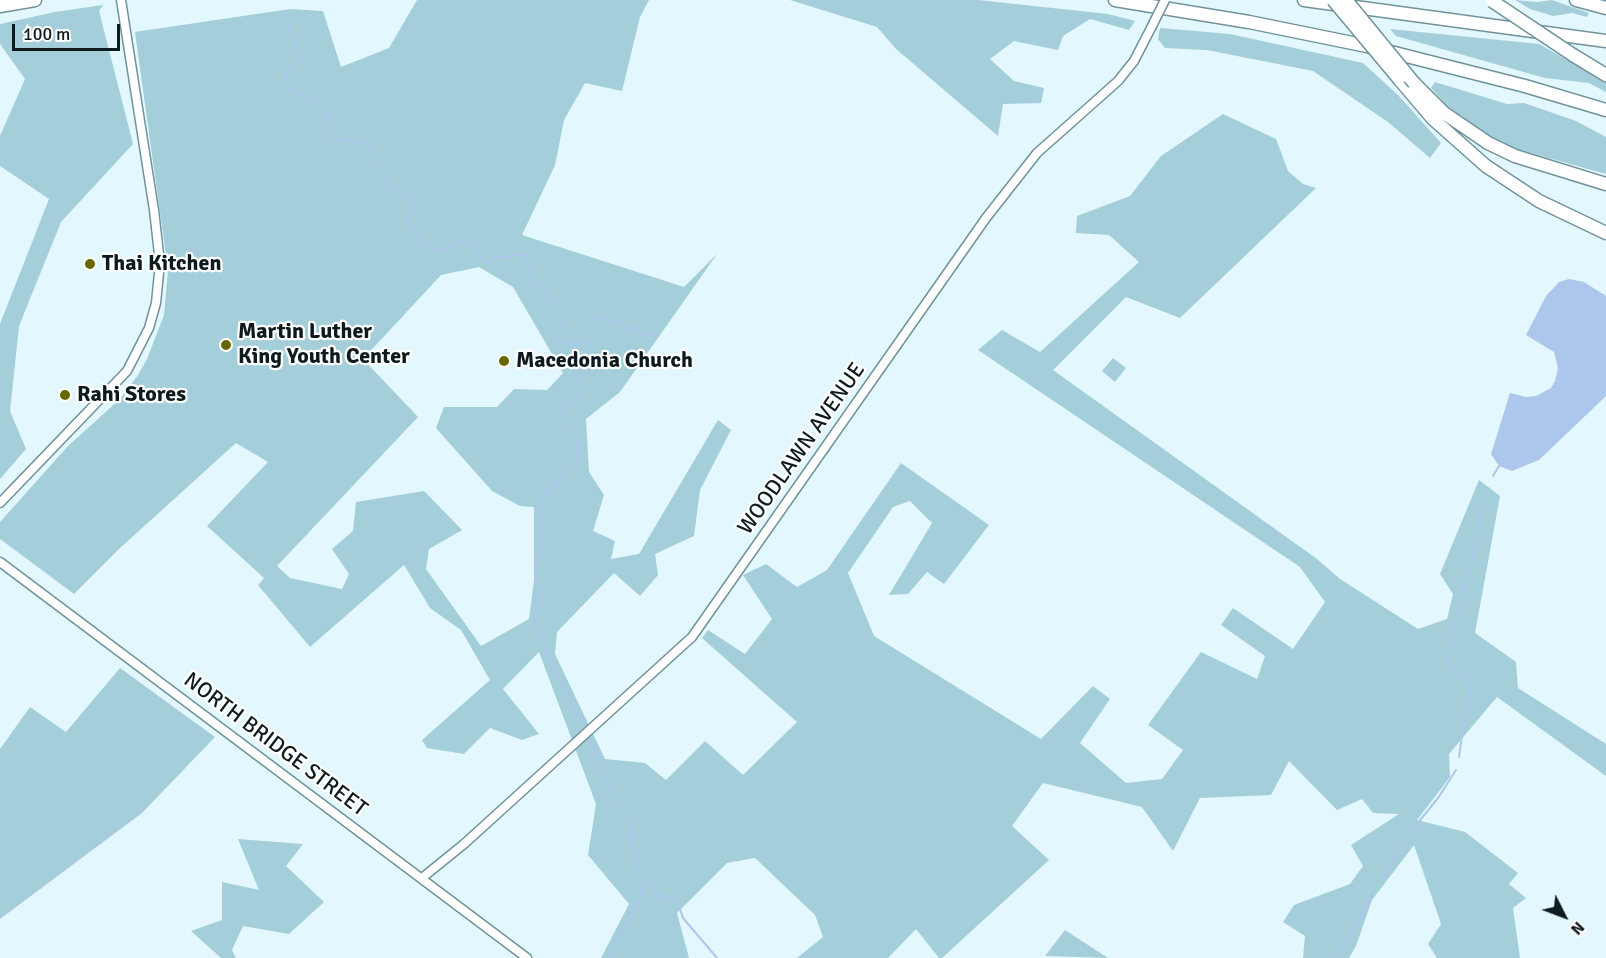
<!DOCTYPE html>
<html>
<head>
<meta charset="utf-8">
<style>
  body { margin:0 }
  #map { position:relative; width:1606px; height:958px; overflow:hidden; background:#e3f8fe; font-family:Signika,sans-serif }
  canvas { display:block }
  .north { position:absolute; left:1534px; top:886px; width:60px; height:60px; -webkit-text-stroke:4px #fff; paint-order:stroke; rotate:132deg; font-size:16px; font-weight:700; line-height:24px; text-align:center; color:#0e1b1e }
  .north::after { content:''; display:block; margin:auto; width:21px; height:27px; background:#0e1b1e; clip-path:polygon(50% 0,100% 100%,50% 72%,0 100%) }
  .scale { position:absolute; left:12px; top:24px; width:108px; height:27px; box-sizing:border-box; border:3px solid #0e1b1e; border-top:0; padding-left:8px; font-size:18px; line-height:21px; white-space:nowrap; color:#0e1b1e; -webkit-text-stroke:4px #fff; paint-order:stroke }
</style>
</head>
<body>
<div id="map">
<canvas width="1606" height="958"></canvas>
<div class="north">N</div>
<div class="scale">100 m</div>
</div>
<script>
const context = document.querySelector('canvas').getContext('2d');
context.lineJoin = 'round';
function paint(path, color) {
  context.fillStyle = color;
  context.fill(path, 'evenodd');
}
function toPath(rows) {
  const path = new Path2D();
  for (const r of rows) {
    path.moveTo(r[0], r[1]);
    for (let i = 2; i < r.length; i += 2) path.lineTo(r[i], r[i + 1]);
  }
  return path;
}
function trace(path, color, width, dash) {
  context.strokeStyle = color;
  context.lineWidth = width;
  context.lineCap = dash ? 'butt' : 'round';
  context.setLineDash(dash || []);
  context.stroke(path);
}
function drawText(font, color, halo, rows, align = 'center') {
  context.font = font + ' Signika,sans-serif';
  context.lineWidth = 4.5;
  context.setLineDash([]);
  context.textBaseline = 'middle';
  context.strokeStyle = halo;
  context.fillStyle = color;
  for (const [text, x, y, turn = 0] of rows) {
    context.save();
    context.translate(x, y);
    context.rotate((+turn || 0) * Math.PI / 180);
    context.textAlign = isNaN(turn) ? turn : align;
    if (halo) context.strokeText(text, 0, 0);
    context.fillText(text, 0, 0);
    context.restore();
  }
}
paint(toPath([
  [417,0,649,0,640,17,622,91,585,83,564,120,555,165,522,235,684,287,717,254,620,392,586,419,589,472,604,495,593,531,615,541,611,559,639,554,718,420,731,430,700,490,694,536,655,554,658,575,640,596,614,573,557,632,555,654,605,759,645,763,666,780,705,741,743,775,797,722,702,638,708,630,745,654,772,619,743,575,766,564,797,587,827,570,901,463,989,525,944,584,927,572,908,594,889,595,932,523,910,501,893,507,848,573,874,636,1041,739,1093,686,1110,699,1080,743,1126,783,1162,779,1183,750,1148,725,1201,652,1257,679,1265,656,1221,625,1233,608,1293,649,1325,602,1300,567,978,350,1002,330,1040,352,1139,262,1109,235,1076,233,1077,216,1130,196,1161,156,1223,114,1276,139,1288,171,1303,184,1316,188,1180,318,1126,297,1053,370,1317,559,1340,579,1418,629,1447,619,1453,594,1440,574,1479,480,1500,496,1475,633,1516,662,1518,688,1606,744,1606,776,1497,697,1449,754,1450,777,1417,820,1465,832,1518,873,1509,884,1526,898,1513,908,1520,958,1437,958,1428,944,1441,924,1414,845,1372,900,1356,946,1349,958,1303,958,1305,936,1283,922,1294,905,1350,884,1363,866,1351,845,1399,814,1373,813,1362,799,1337,810,1289,761,1271,795,1200,798,1173,851,1142,807,1043,783,1012,826,1049,860,942,958,939,958,916,929,888,958,797,958,823,937,815,915,755,858,727,863,677,913,689,958,601,958,629,904,588,855,596,804,539,652,503,689,539,734,522,740,490,728,464,754,427,748,422,740,490,680,461,630,430,608,404,565,310,647,258,585,264,578,207,526,268,462,236,443,120,548,74,594,0,539,0,522,68,446,120,399,138,375,147,359,164,315,168,270,135,32,290,9,323,11,341,67,389,48],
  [479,267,513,287,563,373,547,390,514,389,497,407,444,407,436,428,492,491,520,506,534,507,534,580,529,619,481,646,426,569,429,549,462,530,424,491,356,502,353,531,332,549,349,574,342,589,290,578,277,566,418,417,363,359,441,275],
  [790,0,978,0,1108,14,1135,21,1129,30,1090,19,1063,36,1058,50,1014,41,990,59,1014,81,1044,88,1041,103,1003,104,998,136,896,49,877,27],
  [1515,0,1538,2,1552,0,1589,13,1587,17,1572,13,1553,16,1530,9],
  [103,5,99,11,133,144,61,222,19,326,10,411,26,449,0,479,0,324,49,199,0,166,0,136,25,79,0,44,0,24,55,12],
  [1160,28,1230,34,1363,63,1398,95,1441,143,1430,158,1388,122,1313,71,1207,50,1165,48,1158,39],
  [1390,29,1539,44,1606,82,1606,92,1589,83,1545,78,1396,36],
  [1435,82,1507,104,1524,103,1576,121,1606,137,1606,174,1516,149,1490,136,1446,105,1431,88],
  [1113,358,1126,368,1115,382,1102,371],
  [120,668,215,737,142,813,0,919,0,749,30,707,66,732],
  [238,839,303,844,286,866,324,902,289,934,243,926,232,950,236,958,221,958,191,931,222,920,222,882,259,890],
  [1065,930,1108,958,1045,956]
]), '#a4ced9');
paint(toPath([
  [1569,279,1584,282,1606,296,1606,396,1539,460,1512,471,1499,466,1491,454,1510,393,1526,397,1536,396,1551,388,1555,381,1558,368,1554,352,1526,335,1546,296,1559,282]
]), '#acc7eb');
trace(toPath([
  [285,13,293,41,303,60,286,71,286,83,295,92,307,96,329,117,331,121,327,132,333,140,358,142,370,148,390,185,401,192,408,193,413,198,413,206,412,213,406,218,414,232,431,249,437,251,446,250,461,242,473,245,486,263,497,257,503,258,520,254,526,257,532,281,558,304,565,315,557,336,564,342,574,345,581,339,588,342,585,357,589,368,575,369,577,382,582,389,580,394,561,411,567,426,575,434,579,460,567,467,563,477,540,501,541,547,535,573,540,591,534,623,551,663,585,729],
  [599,318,613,320,645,335,659,335],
  [645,335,655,325],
  [1493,476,1499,466],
  [590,739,605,780,633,829,632,843,637,855,637,867,660,896,663,895,678,903,683,918,717,958],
  [1459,757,1463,728,1469,710,1471,680,1448,663,1454,641,1449,634,1457,615,1478,539,1483,496],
  [1382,879,1404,840,1438,798,1456,770],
  [608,958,640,899,642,888,648,881],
  [1336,958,1375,890]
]), '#acc7eb', 2);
const minor = toPath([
  [0,503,127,371,149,328,156,303,160,263,154,210,121,0],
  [0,562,527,958],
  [422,878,464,844,692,637,986,218,1037,153,1118,81,1134,61,1151,28]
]);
const highway = toPath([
  [1115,0,1249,22,1367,46,1525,86,1606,110],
  [1304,0,1606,41],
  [1576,0,1606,8],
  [0,6,35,0],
  [1573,55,1606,75],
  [1399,79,1433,119,1486,166,1539,201,1606,233],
  [1414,83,1444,113,1488,143,1515,156,1606,184]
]);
trace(minor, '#70929b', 11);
trace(highway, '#70929b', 15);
trace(minor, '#fff', 8);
trace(highway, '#fff', 12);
const minorBridge = toPath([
  [1151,28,1165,0]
]);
const highwayBridge = toPath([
  [1333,0,1399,79],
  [1346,0,1414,83],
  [1492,1,1573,55]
]);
trace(minorBridge, '#70929b', 11, []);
trace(highwayBridge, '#70929b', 15, []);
trace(minorBridge, '#fff', 8);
trace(highwayBridge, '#fff', 12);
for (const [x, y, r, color] of [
  [90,264,6,"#666701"],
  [226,345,6,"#666701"],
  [504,361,6,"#666701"],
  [65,395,6,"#666701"]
]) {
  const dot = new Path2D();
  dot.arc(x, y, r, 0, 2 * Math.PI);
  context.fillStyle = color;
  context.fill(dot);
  trace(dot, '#fff', 2);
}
drawText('bold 22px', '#0e1b1e', '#fff', [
  ["Thai Kitchen",102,264],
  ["Martin Luther",238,332],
  ["King Youth Center",238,357],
  ["Macedonia Church",516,361],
  ["Rahi Stores",77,395]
], 'left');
drawText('22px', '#0e1b1e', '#fff', [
  ["WOODLAWN AVENUE",802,449,-55],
  ["NORTH BRIDGE STREET",275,745,37]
]);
</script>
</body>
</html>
